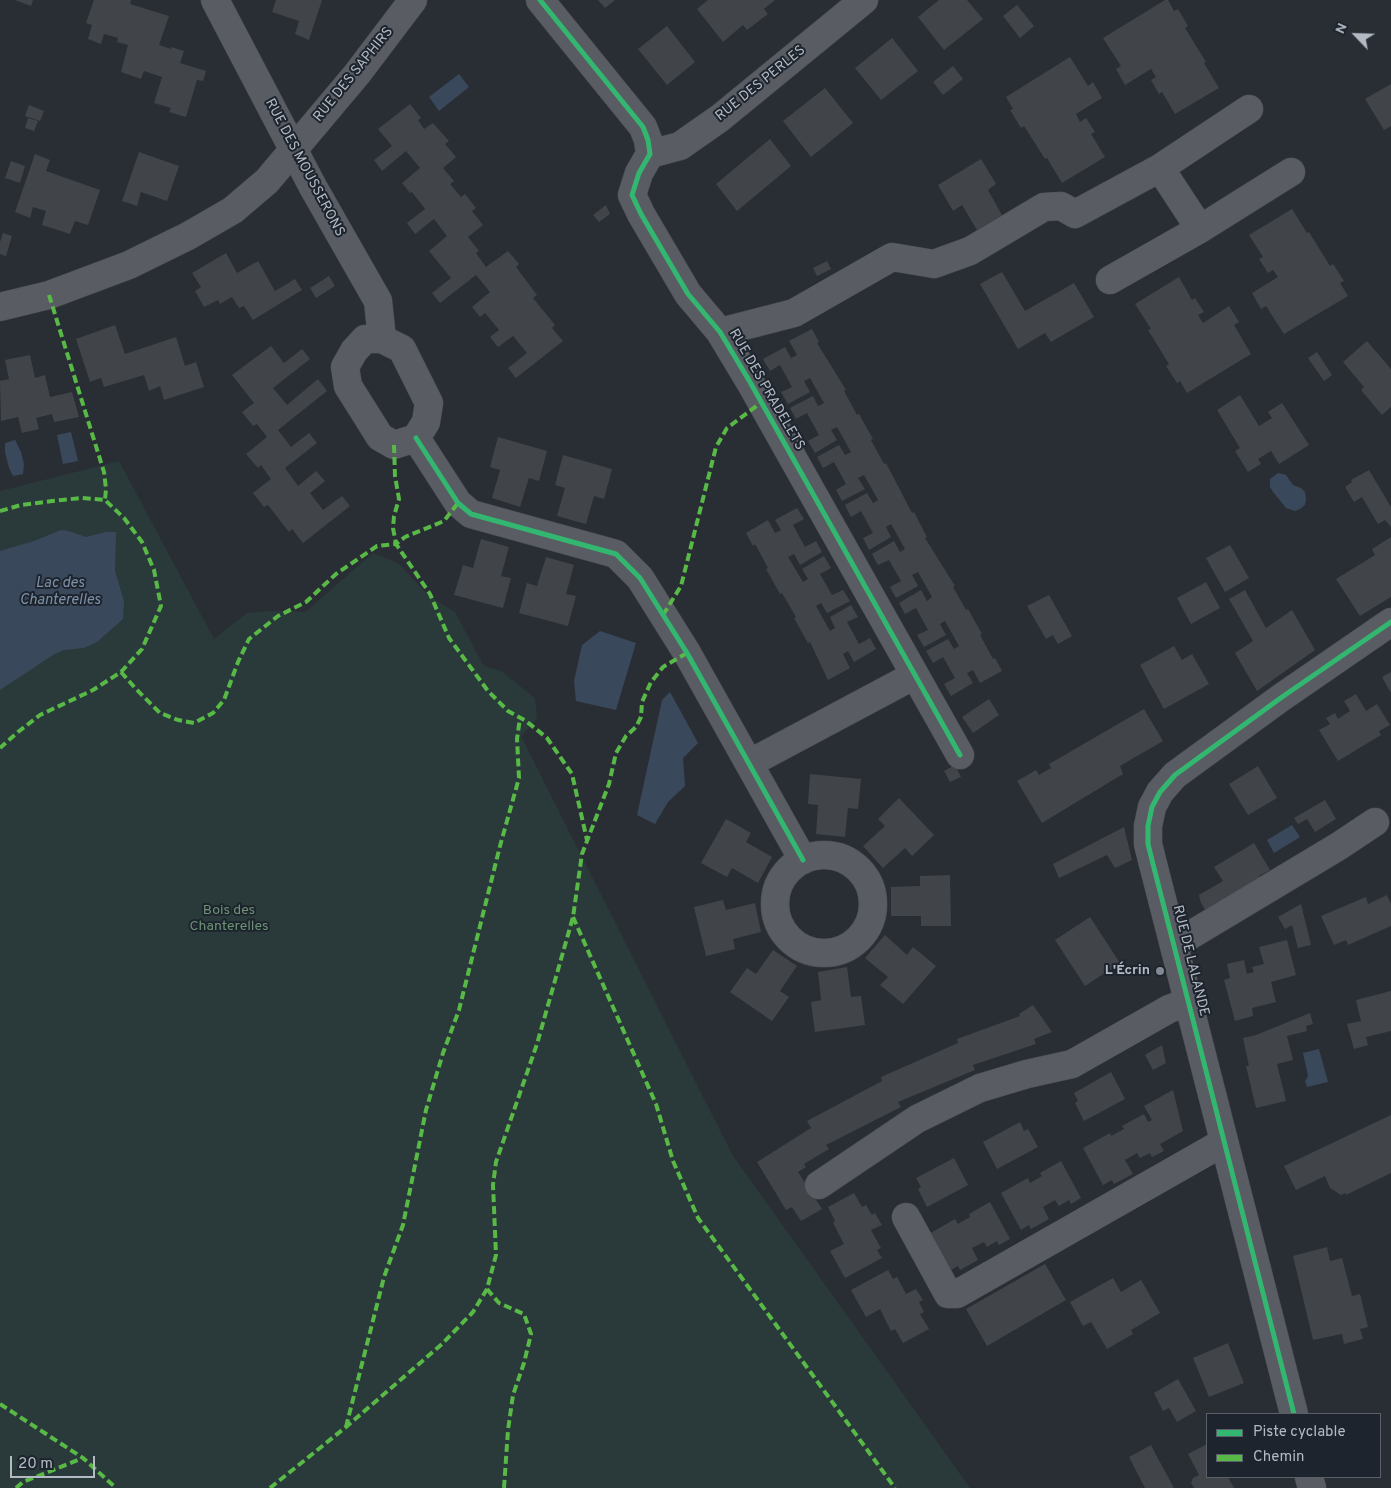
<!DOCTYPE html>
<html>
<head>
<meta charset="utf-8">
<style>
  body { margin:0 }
  #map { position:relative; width:1391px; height:1488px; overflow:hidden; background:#292e34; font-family:Overpass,sans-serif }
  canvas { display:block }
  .legend { position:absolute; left:1206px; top:1413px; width:175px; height:65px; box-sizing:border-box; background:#1d242d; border:1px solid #596069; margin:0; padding:6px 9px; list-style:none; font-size:15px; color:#b3bac4 }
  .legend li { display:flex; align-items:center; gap:10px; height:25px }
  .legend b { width:25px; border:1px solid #596069 }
  .north { position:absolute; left:1331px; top:10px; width:50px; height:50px; -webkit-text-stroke:4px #1d242d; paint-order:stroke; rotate:294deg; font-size:14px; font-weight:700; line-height:20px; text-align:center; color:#b3bac4 }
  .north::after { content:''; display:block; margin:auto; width:18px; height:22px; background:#b3bac4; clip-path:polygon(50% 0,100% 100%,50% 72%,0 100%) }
  .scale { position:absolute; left:10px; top:1456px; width:85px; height:22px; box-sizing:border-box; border:2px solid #b3bac4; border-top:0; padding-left:6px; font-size:15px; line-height:18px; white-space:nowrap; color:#b3bac4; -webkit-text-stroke:4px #1d242d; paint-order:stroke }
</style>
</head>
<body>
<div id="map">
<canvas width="1391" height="1488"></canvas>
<ul class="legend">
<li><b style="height:6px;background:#33b770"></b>Piste cyclable</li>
<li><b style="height:6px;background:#58b947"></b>Chemin</li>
</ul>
<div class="north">N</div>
<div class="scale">20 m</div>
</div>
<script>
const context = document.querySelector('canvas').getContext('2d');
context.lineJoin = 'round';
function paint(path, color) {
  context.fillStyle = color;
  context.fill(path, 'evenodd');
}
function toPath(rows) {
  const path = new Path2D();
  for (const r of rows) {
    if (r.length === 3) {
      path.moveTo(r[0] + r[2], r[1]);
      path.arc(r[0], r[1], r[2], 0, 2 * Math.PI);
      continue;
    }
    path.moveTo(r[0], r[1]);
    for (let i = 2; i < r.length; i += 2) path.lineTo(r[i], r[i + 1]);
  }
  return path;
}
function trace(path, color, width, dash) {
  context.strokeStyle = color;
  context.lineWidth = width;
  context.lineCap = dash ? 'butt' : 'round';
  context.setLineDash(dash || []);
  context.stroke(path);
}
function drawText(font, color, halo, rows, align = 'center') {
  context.font = font + ' Overpass,sans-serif';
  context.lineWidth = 4;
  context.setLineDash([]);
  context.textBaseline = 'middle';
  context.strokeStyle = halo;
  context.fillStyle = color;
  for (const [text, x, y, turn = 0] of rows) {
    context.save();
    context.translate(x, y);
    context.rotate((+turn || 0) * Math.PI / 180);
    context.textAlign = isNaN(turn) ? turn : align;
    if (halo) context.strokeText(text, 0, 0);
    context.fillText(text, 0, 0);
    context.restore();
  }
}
paint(toPath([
  [119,461,214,639,247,613,269,611,305,612,373,553,398,563,429,596,455,612,484,666,501,671,535,698,537,719,521,736,733,1156,970,1488,0,1488,0,491]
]), '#2a393a');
paint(toPath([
  [459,74,469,87,439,111,429,97],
  [71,432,78,461,63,464,57,435],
  [15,440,21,452,24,464,23,474,13,476,9,468,5,452,5,443],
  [1278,473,1286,475,1293,485,1301,488,1305,492,1306,499,1305,505,1300,509,1295,511,1286,508,1273,492,1270,487,1270,479],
  [61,530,68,531,86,537,106,532,116,532,115,571,124,601,123,619,97,642,84,648,64,650,53,655,0,690,0,551,34,541],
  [600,631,636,643,616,710,576,701,574,681,582,645],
  [670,692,698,743,683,758,685,786,668,802,655,824,637,815,662,700],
  [1292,825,1300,837,1274,853,1267,840],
  [1319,1049,1328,1082,1307,1087,1305,1081,1308,1076,1303,1053]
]), '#3a485b');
paint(toPath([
  [15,0,33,0,31,6],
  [94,0,131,0,130,4,169,16,159,45,171,49,171,47,184,51,180,63,206,71,203,81,197,80,186,117,169,112,171,108,154,103,162,77,144,71,141,79,121,72,128,45,117,42,118,38,104,34,101,44,88,39,92,25,86,23],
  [276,0,322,0,309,40,295,34,299,21,272,12],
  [598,0,615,0,605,8],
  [708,0,775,0,764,9,768,14,747,30,743,25,723,42,697,9],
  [939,0,967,0,983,19,944,50,918,17],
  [1165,0,1168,0,1174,11,1178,9,1188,26,1185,28,1206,62,1204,63,1219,88,1175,114,1162,92,1159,94,1151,80,1156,77,1151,69,1125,85,1116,69,1121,66,1103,38],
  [1017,5,1034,26,1020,38,1003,16],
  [667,26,695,62,667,85,638,49],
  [892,38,918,71,881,100,855,68],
  [1070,57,1088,86,1093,82,1102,98,1076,114,1080,122,1086,118,1095,132,1091,134,1105,157,1062,183,1047,158,1045,159,1024,126,1021,128,1010,110,1013,109,1006,97],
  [953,66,963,79,943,95,933,82],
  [1391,84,1391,126,1384,130,1365,99],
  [825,88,853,123,811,157,783,121],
  [410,104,421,118,418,120,424,129,433,123,449,141,445,144,456,157,443,168,454,181,450,184,461,197,465,194,476,208,472,211,483,225,468,237,479,251,476,253,486,267,508,251,519,264,516,267,537,295,533,298,555,325,552,328,563,341,516,378,508,368,527,353,513,336,498,347,490,337,499,330,485,313,480,317,472,307,490,292,476,275,440,303,432,293,451,278,429,251,447,236,434,219,415,234,407,223,425,209,412,192,410,193,402,183,420,168,406,151,382,171,374,160,392,146,378,129],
  [29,105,44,111,40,121,25,116],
  [28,118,38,121,34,131,25,128],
  [770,139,791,166,737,211,716,184],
  [139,152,179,166,167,201,141,192,137,206,122,201],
  [35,154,50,160,46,171,100,190,88,225,75,221,70,234,42,225,46,211,33,207,30,218,15,212],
  [981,159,996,184,988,190,1002,215,977,230,962,205,953,211,938,185],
  [11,161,25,166,20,183,5,178],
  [606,205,610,214,599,222,593,215],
  [1292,209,1307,233,1309,232,1330,266,1333,264,1344,281,1340,283,1348,296,1284,334,1266,306,1261,309,1252,293,1278,277,1273,270,1268,273,1259,259,1263,257,1249,235],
  [3,233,12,236,6,256,0,254,0,242],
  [226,253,237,273,258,261,275,291,295,279,302,290,253,320,244,306,239,308,232,297,220,304,218,300,204,307,195,291,201,287,192,273],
  [827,261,831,269,817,276,813,268],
  [1002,272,1025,311,1074,283,1094,317,1051,342,1045,333,1018,349,980,284],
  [329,276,335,286,316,298,310,288],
  [1179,277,1192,300,1195,298,1204,312,1198,315,1203,323,1229,306,1239,322,1234,325,1251,354,1187,393,1180,381,1177,383,1166,366,1169,364,1148,330,1151,329,1135,304],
  [115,325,125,354,176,337,185,366,196,362,204,387,164,400,160,386,149,391,144,375,104,387,101,378,90,382,76,339],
  [812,329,819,342,817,343,846,390,844,391,857,415,859,414,873,439,871,440,884,464,886,463,912,513,914,512,927,537,925,538,955,586,953,587,966,610,968,609,982,634,980,635,993,659,995,658,1002,671,980,683,973,670,967,673,973,683,951,696,944,684,955,678,943,657,933,663,926,651,948,639,954,649,959,646,945,621,940,624,946,635,924,647,917,635,928,630,916,608,905,614,899,603,921,590,927,601,932,597,918,572,912,575,918,586,896,598,890,587,901,581,889,560,878,565,872,554,894,541,900,552,905,549,891,524,886,527,891,537,869,550,863,538,873,533,861,511,851,517,845,505,867,493,873,503,878,500,864,475,858,478,865,489,842,501,836,490,846,484,834,462,823,468,817,457,839,445,845,455,851,452,837,427,831,430,837,440,815,453,808,441,819,435,807,413,796,419,790,408,813,396,818,406,824,403,810,378,804,381,810,392,788,404,781,392,792,387,780,365,770,371,763,359,785,347,791,358,797,355,789,341],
  [1367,341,1391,369,1391,407,1382,415,1361,390,1364,387,1343,362],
  [271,346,284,363,302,349,310,359,273,388,287,405,318,379,327,391,278,430,291,447,309,433,317,443,285,468,298,486,316,471,325,481,310,493,323,510,342,496,350,506,303,543,292,529,289,532,268,505,264,507,253,493,271,479,261,465,258,468,246,454,267,437,257,424,253,426,242,412,254,403,232,375],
  [1317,352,1332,375,1324,381,1308,358],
  [30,355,35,378,45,375,50,397,72,392,79,417,54,422,52,414,36,418,39,429,22,433,18,417,1,421,0,381,9,379,5,360],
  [1240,395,1259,426,1272,418,1268,412,1282,403,1309,445,1279,464,1271,451,1258,459,1261,464,1248,472,1235,451,1240,448,1217,410],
  [498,437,547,451,539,481,529,478,520,507,492,498,500,470,490,467],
  [563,455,612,469,604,499,594,496,586,524,557,516,565,488,555,485],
  [1369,470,1391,507,1391,527,1385,520,1378,524,1362,497,1354,502,1345,487,1352,482,1351,480],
  [797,508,804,519,793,525,805,547,816,541,822,552,800,565,794,554,788,557,803,582,808,579,802,569,824,556,831,568,820,574,832,595,843,590,850,601,827,613,821,603,816,606,830,631,835,628,830,617,851,605,858,617,847,622,859,644,870,638,876,649,854,662,848,651,843,654,850,668,828,680,810,642,808,643,794,618,796,617,782,593,780,594,766,569,768,568,755,544,753,546,746,533,768,520,775,533,781,530,775,520],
  [1391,537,1391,597,1360,616,1336,579,1375,555,1372,549],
  [481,539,509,547,501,576,511,578,503,608,454,595,463,565,473,568],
  [1230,545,1249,578,1225,592,1206,558],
  [546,557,574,565,566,594,576,596,568,626,519,613,527,583,537,586],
  [1206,582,1220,608,1191,624,1177,598],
  [1245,590,1266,628,1292,610,1315,650,1257,691,1235,653,1253,641,1229,599],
  [1049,595,1072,636,1058,644,1053,635,1046,639,1027,606],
  [1174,646,1182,660,1192,654,1209,684,1164,709,1140,665],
  [1391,672,1391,693,1382,677],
  [1356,694,1366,711,1377,704,1390,725,1379,731,1381,735,1338,761,1319,730,1330,724,1326,718,1335,713,1338,719,1350,711,1344,701],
  [989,699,999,715,973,733,962,717],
  [1144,709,1163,741,1120,766,1123,774,1042,823,1017,781,1036,770,1039,775,1051,768,1049,764],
  [955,765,961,777,950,782,944,771],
  [1258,766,1277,798,1248,815,1229,784],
  [810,774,861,779,858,809,848,808,845,837,816,834,818,805,808,804],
  [899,798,934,835,912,856,905,848,883,868,863,846,885,826,878,819],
  [1325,800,1336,819,1315,832,1307,819,1298,824,1294,818],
  [726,819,751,833,746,842,772,857,758,883,732,868,727,877,701,863],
  [1124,827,1132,860,1115,868,1107,855,1059,878,1053,864],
  [1254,843,1270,870,1259,876,1260,878,1207,913,1201,903,1199,895,1223,881,1214,867],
  [950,875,951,926,921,926,921,916,891,916,891,887,920,886,920,876],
  [1387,895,1391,904,1391,926,1348,945,1346,940,1334,945,1321,916,1366,897,1368,904],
  [723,900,726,910,755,903,761,932,733,939,735,949,706,956,694,907],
  [1301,904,1311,945,1298,948,1292,925,1285,929,1278,917],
  [1090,917,1120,963,1085,986,1055,940],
  [885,935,907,955,913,947,936,966,903,1004,880,985,888,977,865,958],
  [1287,940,1296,975,1271,982,1276,1002,1252,1008,1253,1016,1235,1021,1224,980,1230,978,1227,964,1244,960,1247,974,1254,972,1252,967,1264,964,1259,947],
  [773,950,797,966,780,991,789,997,772,1021,730,992,747,968,756,974],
  [847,967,851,997,861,996,865,1025,815,1032,811,1002,821,1000,818,972],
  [1391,991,1391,1031,1366,1037,1368,1045,1354,1049,1347,1024,1361,1021,1356,1000],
  [1033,1005,1052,1032,1034,1039,1036,1044,973,1065,975,1070,898,1102,901,1107,826,1145,829,1149,804,1164,806,1167,798,1172,822,1209,801,1221,792,1207,786,1210,757,1162,811,1128,807,1121,882,1081,881,1077,958,1043,957,1039,1020,1016,1019,1014],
  [1310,1013,1313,1024,1306,1026,1307,1031,1287,1036,1293,1060,1277,1064,1286,1101,1256,1108,1246,1066,1249,1066,1243,1038,1256,1035],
  [1162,1045,1166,1063,1153,1070,1145,1055],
  [1111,1072,1125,1099,1084,1121,1075,1103,1078,1101,1074,1093],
  [1173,1090,1183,1131,1160,1144,1164,1151,1152,1157,1150,1153,1140,1158,1137,1153,1125,1160,1133,1174,1114,1184,1112,1180,1103,1185,1083,1148,1110,1133,1111,1136,1124,1129,1122,1126,1144,1114,1148,1122,1152,1120,1144,1106],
  [1391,1115,1391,1173,1346,1195,1345,1193,1341,1195,1330,1188,1325,1176,1296,1190,1284,1166],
  [1020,1122,1024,1131,1028,1129,1038,1147,997,1169,983,1142],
  [954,1158,968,1185,927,1207,918,1189,921,1187,916,1178],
  [1061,1161,1081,1198,1071,1204,1069,1200,1059,1206,1055,1200,1043,1207,1049,1219,1031,1229,1029,1225,1021,1230,1001,1193,1028,1178,1030,1183,1042,1176,1040,1173],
  [854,1193,862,1207,866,1205,872,1215,875,1213,882,1225,871,1230,881,1248,877,1250,882,1258,845,1278,830,1251,844,1244,833,1223,835,1221,828,1207],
  [990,1202,1010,1239,999,1245,997,1241,987,1247,984,1242,972,1248,978,1260,960,1270,958,1266,949,1271,929,1234,955,1219,958,1224,970,1217,969,1214],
  [1327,1247,1330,1261,1342,1258,1352,1296,1360,1294,1368,1327,1360,1329,1363,1339,1344,1344,1342,1334,1313,1340,1293,1256],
  [1045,1264,1066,1300,987,1346,966,1309],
  [888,1270,893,1279,897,1277,906,1294,916,1289,923,1300,919,1302,924,1312,920,1314,929,1329,903,1343,895,1329,891,1331,880,1309,866,1317,851,1290],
  [1113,1278,1121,1292,1141,1280,1160,1313,1131,1330,1133,1334,1107,1349,1091,1322,1083,1326,1070,1302],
  [1228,1343,1244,1383,1209,1397,1193,1358],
  [1178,1379,1196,1411,1177,1422,1169,1408,1163,1411,1154,1393],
  [1207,1444,1207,1477,1228,1477,1234,1488,1194,1488,1191,1483,1193,1478,1199,1475,1188,1454],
  [1151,1445,1155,1453,1174,1488,1145,1488,1129,1457]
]), '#41454a');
const minor = toPath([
  [215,0,313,187,378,301,382,339],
  [540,0,643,127,648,140,650,154,639,173,632,195,641,214,688,294,720,332,750,382,960,755],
  [650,154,680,146,720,118,864,0],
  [1160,168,1249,109],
  [1110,280,1200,229],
  [0,307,49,295,129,265,188,236,233,210,267,181,357,74,413,0],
  [720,332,794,313,892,257,934,264,970,251,1044,207,1061,206,1075,214,1160,168,1200,229,1291,172],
  [365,339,382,339,402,349,429,403,426,422,416,438,394,445,380,437,348,386,345,367,354,351,365,339],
  [416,438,458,503,471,514,616,554,640,578,687,653,803,860],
  [750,763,915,675],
  [824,904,49],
  [1174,945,1339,846,1375,822],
  [819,1185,917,1119,980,1088,1027,1074,1072,1064,1169,1009,1188,1002],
  [906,1217,948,1294,957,1294,1224,1142],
  [1294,1414,1153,864,1148,844,1148,826,1152,807,1160,792,1175,775,1282,697,1391,622],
  [1309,1477,1312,1488]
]);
trace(minor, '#464a4f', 29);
trace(minor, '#595c62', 28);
trace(toPath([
  [49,295,104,472,106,489,105,500],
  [394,445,395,476,399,499,394,516,393,528,396,544,405,537,444,521,458,503],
  [0,511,21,505,52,501,82,498,105,500,124,518,142,542,154,570,161,606,142,649,121,672,93,690,40,715,18,732,0,748],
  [663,615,681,586,716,447,727,428,762,402],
  [121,672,136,689,160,713,178,720,194,723,213,713,224,700,238,662,249,639,278,616,306,602,336,574,377,546,396,544,430,594,449,638,488,691,508,711,526,721,547,738,572,774,587,840],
  [573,917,656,1104,673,1161,698,1218,895,1488],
  [487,1289,499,1303,524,1314,531,1334,524,1363,513,1395,508,1430,504,1488],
  [0,1404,83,1458,116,1488],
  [346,1427,384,1277,403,1225,426,1110,443,1053,459,1010,500,846,519,778,517,739,520,718],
  [16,1488,23,1482,83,1458],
  [270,1488,346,1427,442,1344,473,1312,487,1289,496,1255,493,1185,496,1162,537,1044,573,917,582,854,609,784,616,753,626,736,636,727,641,717,642,702,651,682,663,667,687,653]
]), '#58b947', 4, [8, 4]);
trace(toPath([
  [540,0,643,127,648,140,650,154,639,173,632,195,641,214,688,294,720,332,750,382,960,755],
  [416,438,458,503,471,514,616,554,640,578,687,653,803,860],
  [1294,1414,1153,864,1148,844,1148,826,1152,807,1160,792,1175,775,1282,697,1391,622]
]), '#33b770', 5);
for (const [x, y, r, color] of [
  [1160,971,5,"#838992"]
]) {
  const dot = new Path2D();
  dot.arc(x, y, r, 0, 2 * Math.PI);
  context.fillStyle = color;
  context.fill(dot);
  trace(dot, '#1d242d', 2);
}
drawText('14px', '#b3bac4', '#1d242d', [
  ["RUE DES SAPHIRS",354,75,-51],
  ["RUE DES PERLES",761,84,-39],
  ["RUE DES MOUSSERONS",304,168,62],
  ["RUE DES PRADELETS",766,390,60],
  ["RUE DE LALANDE",1190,961,76]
]);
drawText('14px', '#6d9375', '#1d242d', [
  ["Bois des",229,911],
  ["Chanterelles",229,927]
]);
drawText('bold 14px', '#b3bac4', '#1d242d', [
  ["L'Écrin",1150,971]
], 'right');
drawText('italic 15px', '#7e91a9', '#1d242d', [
  ["Lac des",60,584],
  ["Chanterelles",60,601]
]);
</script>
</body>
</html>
